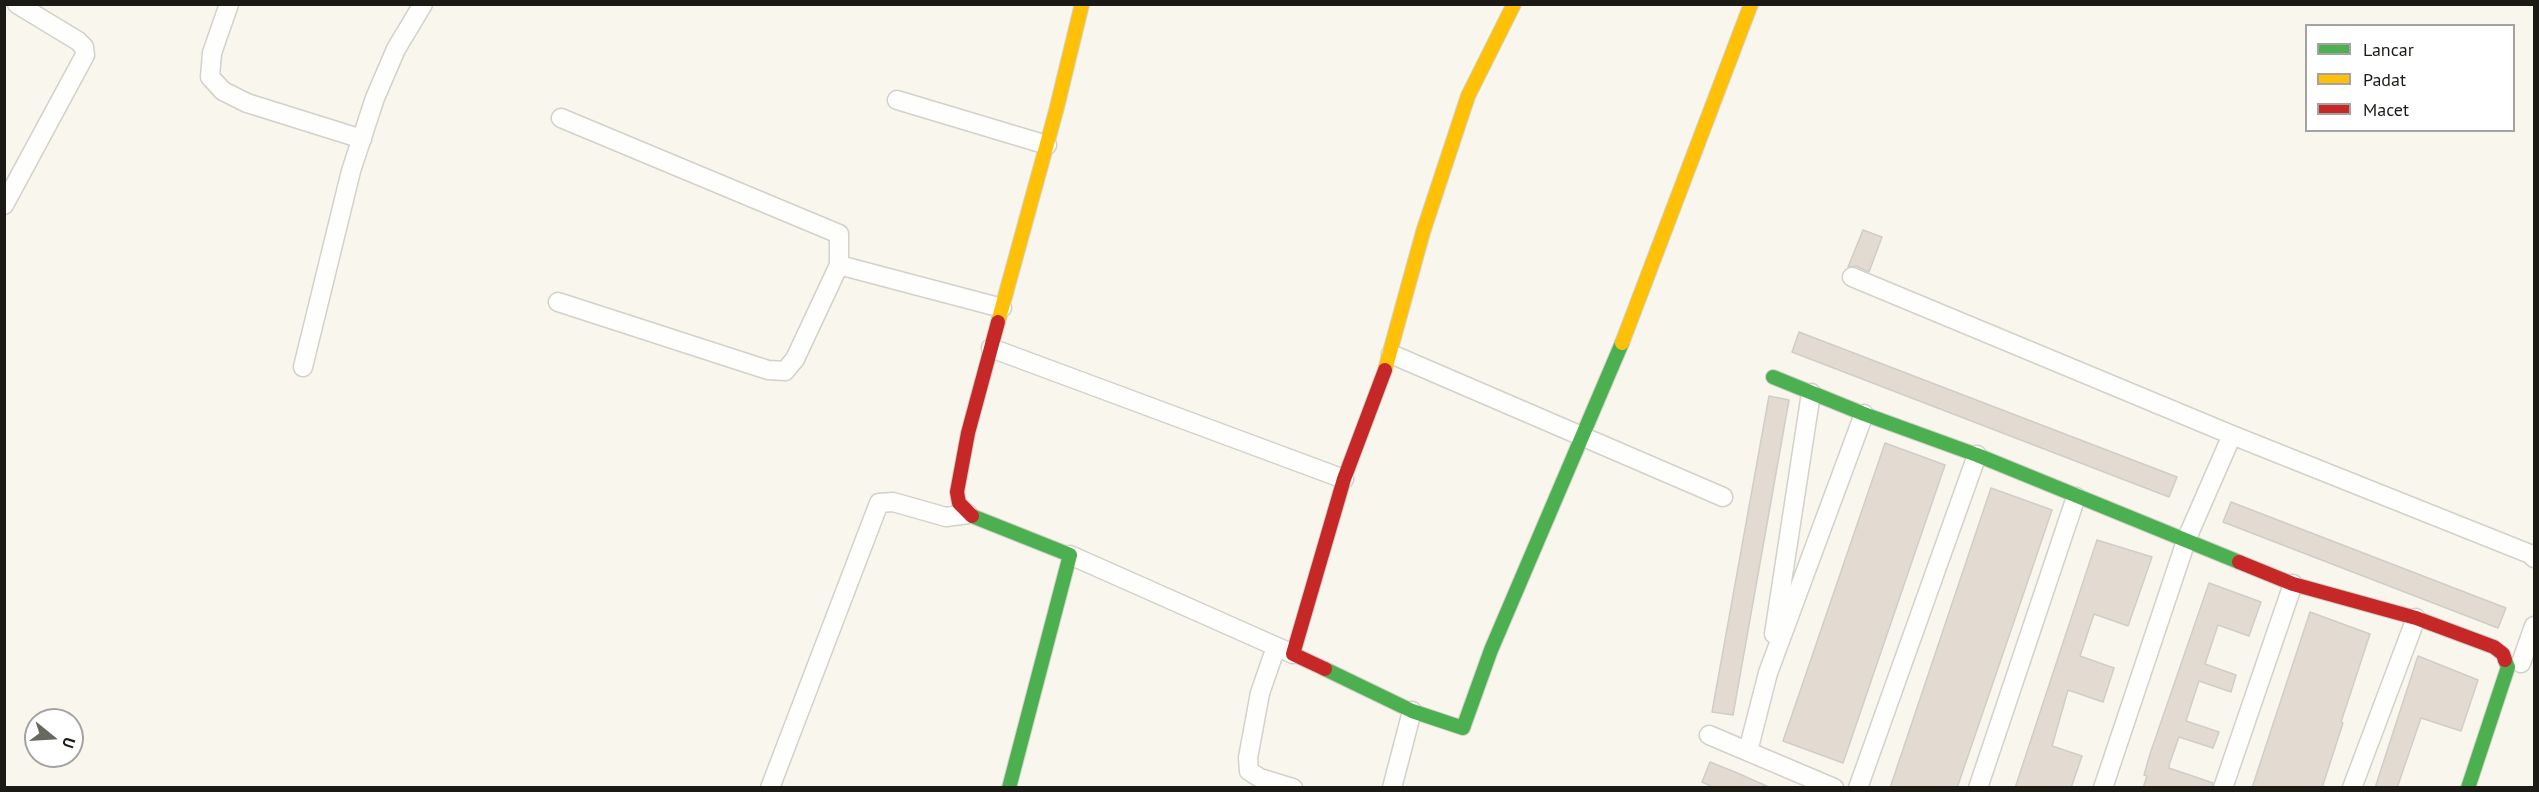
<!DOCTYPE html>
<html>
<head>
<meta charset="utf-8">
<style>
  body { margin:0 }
  #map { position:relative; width:2539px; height:792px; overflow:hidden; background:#f8f6ed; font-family:"PT Sans",sans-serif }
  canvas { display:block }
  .frame { position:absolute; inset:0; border:6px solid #1b1a14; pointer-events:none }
  .legend { position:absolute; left:2305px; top:24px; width:210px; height:108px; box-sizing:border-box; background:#fff; border:2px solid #a4a3a1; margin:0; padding:8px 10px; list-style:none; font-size:18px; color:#1b1a14 }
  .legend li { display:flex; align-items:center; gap:12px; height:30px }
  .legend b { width:30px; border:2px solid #a4a3a1 }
  .north { position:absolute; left:24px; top:708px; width:60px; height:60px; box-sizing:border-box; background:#fff; border:2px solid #a4a3a1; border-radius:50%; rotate:108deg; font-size:16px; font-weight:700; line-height:24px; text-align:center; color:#1b1a14 }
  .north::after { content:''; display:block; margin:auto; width:21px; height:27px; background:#686760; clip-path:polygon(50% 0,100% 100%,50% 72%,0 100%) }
</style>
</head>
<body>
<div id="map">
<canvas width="2539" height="792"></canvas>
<div class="frame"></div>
<ul class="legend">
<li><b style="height:8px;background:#4caf50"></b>Lancar</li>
<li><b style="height:8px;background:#ffc107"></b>Padat</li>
<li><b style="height:8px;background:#c62828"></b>Macet</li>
</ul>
<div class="north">U</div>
</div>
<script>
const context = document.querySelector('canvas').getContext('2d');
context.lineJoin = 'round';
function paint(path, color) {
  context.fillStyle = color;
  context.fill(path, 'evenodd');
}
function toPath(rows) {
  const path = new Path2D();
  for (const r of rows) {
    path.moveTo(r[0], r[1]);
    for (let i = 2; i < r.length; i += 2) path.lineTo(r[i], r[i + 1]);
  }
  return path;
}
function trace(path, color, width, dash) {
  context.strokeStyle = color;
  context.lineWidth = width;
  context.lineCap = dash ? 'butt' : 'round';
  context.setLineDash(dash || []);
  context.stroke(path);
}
const building = toPath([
  [1863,230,1882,237,1869,272,1856,266,1848,267,1863,230],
  [1799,332,2177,477,2169,497,1792,352,1799,332],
  [1769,396,1789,400,1733,715,1712,712,1769,396],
  [1885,443,1945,465,1843,763,1783,741,1885,443],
  [1991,488,2052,510,2034,563,1957,788,1890,788,1991,488],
  [2231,502,2506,608,2498,628,2223,522,2231,502],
  [2097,540,2152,557,2128,626,2094,614,2080,656,2114,668,2103,702,2068,690,2052,746,2082,756,2071,788,2015,788,2097,540],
  [2209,583,2261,602,2249,636,2218,625,2205,664,2236,675,2231,692,2199,681,2186,721,2219,732,2213,748,2179,737,2169,765,2169,768,2213,783,2212,788,2143,788,2147,776,2144,775,2150,754,2209,583],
  [2310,612,2370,634,2341,722,2343,723,2322,788,2252,788,2310,612],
  [2418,656,2478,680,2461,731,2421,718,2397,788,2375,788,2418,656],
  [1710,762,1735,772,1771,788,1715,788,1702,782,1710,762]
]);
paint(building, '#e3dbd1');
trace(building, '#d0cdc7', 1.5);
const street = toPath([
  [229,4,212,53,210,77,223,91,247,103,362,139],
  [897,100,1047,145],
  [561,118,839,234,839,265],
  [4,205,85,55,84,47,78,41,17,4],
  [1852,277,2232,435,2530,554,2534,558],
  [558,302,768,370,785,371,795,359,839,265,1002,308],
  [991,348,1344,479],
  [1391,354,1723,497],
  [303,367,351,171,375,98,396,49,423,4],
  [1070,555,1293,654],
  [1774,634,1811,393],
  [1276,647,1260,693,1248,758,1249,771,1260,778,1293,788],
  [2521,663,2534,626],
  [1709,735,1834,788],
  [1748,751,1768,673,1864,414],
  [770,788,879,503,893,502,946,517,968,514],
  [1392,788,1412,711],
  [1858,788,1977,455],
  [1978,788,2076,497],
  [2103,788,2187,538,2232,435],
  [2223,788,2293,584],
  [2352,788,2416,618]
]);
const fast = toPath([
  [1773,377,1864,414,1977,455,2239,562],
  [972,516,1070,555,1009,788],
  [1325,669,1412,711,1463,728,1491,650,1622,343],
  [2468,788,2508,667,2505,660]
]);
const slow = toPath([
  [998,322,1056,111,1082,4],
  [1622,343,1751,4],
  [1385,370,1423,232,1468,96,1514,4]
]);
const jam = toPath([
  [972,516,959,503,957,492,968,433,998,322],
  [2239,562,2293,584,2416,618,2494,647,2503,654,2505,660],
  [1325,669,1293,654,1344,479,1385,370]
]);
trace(street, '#d2d1ca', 21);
trace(fast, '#d2d1ca', 16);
trace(slow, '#d2d1ca', 16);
trace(jam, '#d2d1ca', 16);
trace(street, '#fefefc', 18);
trace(fast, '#4caf50', 14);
trace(slow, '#ffc107', 14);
trace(jam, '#c62828', 14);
</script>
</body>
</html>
